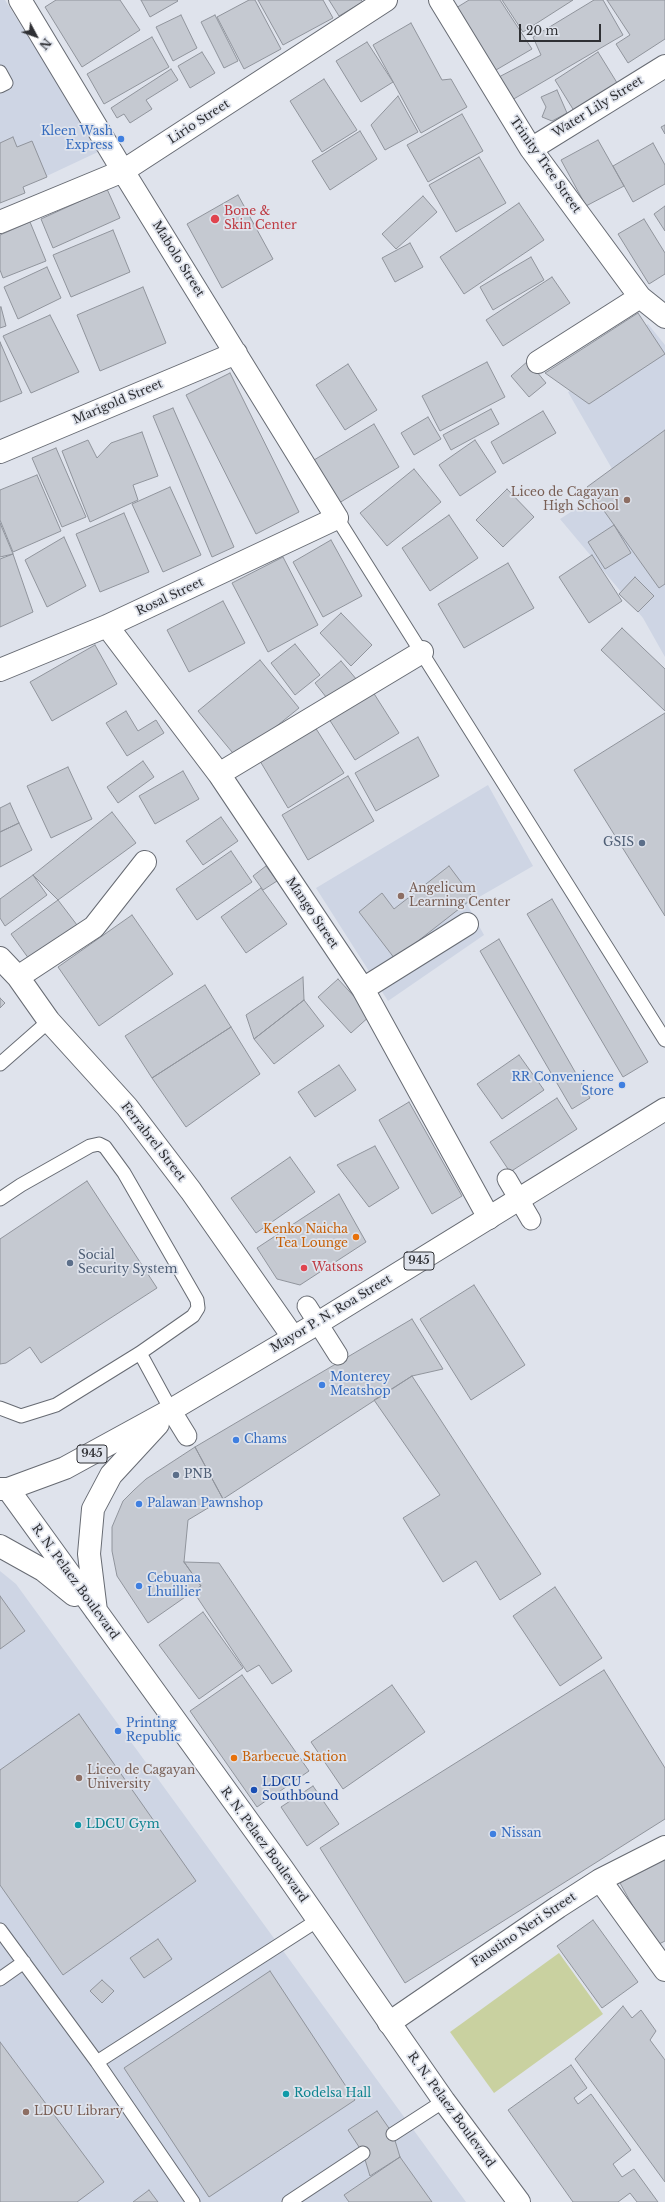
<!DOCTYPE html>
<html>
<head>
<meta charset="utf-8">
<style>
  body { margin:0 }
  #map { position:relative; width:665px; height:2202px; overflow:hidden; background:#dfe3ec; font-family:"Libre Baskerville",serif }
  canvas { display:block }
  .north { position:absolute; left:16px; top:16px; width:40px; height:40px; -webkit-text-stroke:3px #dfe3ec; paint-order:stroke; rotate:131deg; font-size:11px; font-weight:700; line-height:16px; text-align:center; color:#2f3034 }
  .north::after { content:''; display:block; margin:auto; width:14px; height:18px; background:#2f3034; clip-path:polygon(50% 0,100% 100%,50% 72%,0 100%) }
  .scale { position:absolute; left:519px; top:24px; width:82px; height:18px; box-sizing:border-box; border:2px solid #2f3034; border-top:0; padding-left:5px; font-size:12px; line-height:14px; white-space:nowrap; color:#2f3034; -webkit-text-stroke:3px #dfe3ec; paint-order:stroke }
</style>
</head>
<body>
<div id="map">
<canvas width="665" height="2202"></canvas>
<div class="north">N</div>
<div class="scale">20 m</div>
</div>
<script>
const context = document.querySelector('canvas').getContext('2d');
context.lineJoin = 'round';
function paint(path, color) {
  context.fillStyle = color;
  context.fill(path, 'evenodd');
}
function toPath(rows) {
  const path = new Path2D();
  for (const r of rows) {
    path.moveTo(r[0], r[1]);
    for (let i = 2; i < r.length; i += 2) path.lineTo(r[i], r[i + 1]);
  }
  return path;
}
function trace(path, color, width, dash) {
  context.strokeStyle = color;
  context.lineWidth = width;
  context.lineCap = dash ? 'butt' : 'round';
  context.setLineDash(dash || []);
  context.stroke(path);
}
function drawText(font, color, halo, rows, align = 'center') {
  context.font = font + ' "Libre Baskerville",serif';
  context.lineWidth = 3.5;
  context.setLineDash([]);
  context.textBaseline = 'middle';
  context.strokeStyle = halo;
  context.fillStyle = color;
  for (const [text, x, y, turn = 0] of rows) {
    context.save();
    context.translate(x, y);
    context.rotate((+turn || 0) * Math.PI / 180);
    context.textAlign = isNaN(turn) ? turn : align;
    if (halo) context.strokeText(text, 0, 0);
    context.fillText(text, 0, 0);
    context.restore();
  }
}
paint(toPath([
  [0,0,5,0,100,151,0,198],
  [648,324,665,345,665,657,643,618,560,519,619,481,568,392,613,370,601,353],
  [488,785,533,866,467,904,484,935,388,1001,316,888],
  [0,1571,16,1584,466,2202,0,2202]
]), '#ced5e4');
paint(toPath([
  [559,1953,603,2014,494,2093,450,2032]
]), '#c9d1a0');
const building = toPath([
  [56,0,120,0,140,30,82,67,45,7,56,0],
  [141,0,177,0,178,1,150,17,141,0],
  [249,0,255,0,281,49,244,69,217,17,249,0],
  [258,0,323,0,333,18,283,45,258,0],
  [329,0,361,0,363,2,339,16,329,0],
  [469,0,500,0,532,49,496,70,456,8,469,0],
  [502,0,573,0,523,32,502,0],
  [594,0,603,0,623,35,512,100,497,78,541,55,533,37,594,0],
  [607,0,665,0,665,39,628,63,616,44,630,35,607,0],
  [181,15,197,48,173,61,156,27,181,15],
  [215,15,238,61,224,68,201,22,215,15],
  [411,23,442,80,451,79,467,107,421,133,373,45,411,23],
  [152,37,169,67,104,104,87,74,152,37],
  [367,42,393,82,361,102,336,61,367,42],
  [202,52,215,73,190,88,178,66,202,52],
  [598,52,619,86,576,114,555,80,598,52],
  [171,69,178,80,146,100,152,109,130,123,124,114,117,118,111,108,171,69],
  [324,79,357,130,322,152,290,101,324,79],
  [557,90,567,113,552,121,542,117,546,107,541,97,557,90],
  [398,96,418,132,385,150,371,125,398,96],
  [462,114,483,151,428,182,407,145,462,114],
  [665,125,665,134,661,127,665,125],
  [360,131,377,159,330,190,312,161,360,131],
  [13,137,17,147,32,141,47,177,23,187,25,193,0,203,0,143,13,137],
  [598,140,624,186,586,206,561,160,598,140],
  [653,143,665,165,665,184,633,202,613,166,653,143],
  [479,157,506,203,456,232,429,185,479,157],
  [107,189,120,218,53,248,41,219,107,189],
  [238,195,273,259,222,288,187,224,238,195],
  [423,196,437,212,396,249,382,234,423,196],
  [519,203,544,240,464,294,440,257,519,203],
  [665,206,665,231,654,214,665,206],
  [644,219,665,253,665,274,649,284,618,234,644,219],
  [30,222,46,261,3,278,0,270,0,235,30,222],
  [113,230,130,272,71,297,53,255,113,230],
  [410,243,423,267,395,282,382,258,410,243],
  [531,257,544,280,493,310,480,287,531,257],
  [47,267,61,298,18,319,4,287,47,267],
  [552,277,570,303,503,346,486,320,552,277],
  [143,287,166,343,100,371,77,315,143,287],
  [1,307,6,326,0,328,0,307,1,307],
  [638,313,665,354,589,404,545,373,638,313],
  [50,315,79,372,31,393,3,336,50,315],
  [0,342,22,393,0,402,0,342],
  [528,361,546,383,529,397,511,376,528,361],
  [487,362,505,397,440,431,422,396,487,362],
  [348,364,377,410,345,430,316,385,348,364],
  [230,373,299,512,256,534,186,395,230,373],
  [173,408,234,547,212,557,153,416,173,408],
  [491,409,499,424,451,450,443,435,491,409],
  [543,411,556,433,503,464,491,442,543,411],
  [428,417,441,439,414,455,401,433,428,417],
  [374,424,399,467,339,503,314,460,374,424],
  [665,430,665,584,659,588,587,487,665,430],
  [142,432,158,476,133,485,138,500,90,522,62,451,88,440,97,458,111,443,142,432],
  [475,440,496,472,460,496,439,465,475,440],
  [56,448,86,517,62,527,32,458,56,448],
  [414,469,441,502,387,546,360,513,414,469],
  [37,475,61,531,13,552,0,520,0,490,37,475],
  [170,487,201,555,163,572,132,504,170,487],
  [507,489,534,517,503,547,476,520,507,489],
  [124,513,149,572,100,592,76,534,124,513],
  [449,515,478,558,430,591,402,548,449,515],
  [0,523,13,554,0,557,0,523],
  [614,525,631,553,605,569,588,542,614,525],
  [64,537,86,586,47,607,25,560,64,537],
  [331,540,362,596,323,617,293,562,331,540],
  [13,554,33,612,0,627,0,559,13,554],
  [592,555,622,601,589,623,559,577,592,555],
  [283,557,318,625,268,652,232,583,283,557],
  [508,563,534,608,464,648,438,604,508,563],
  [635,577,654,596,638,612,619,594,635,577],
  [223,601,245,643,189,672,167,630,223,601],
  [341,613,372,645,351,666,320,633,341,613],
  [622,628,665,669,665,711,601,650,622,628],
  [295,644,320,675,295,695,271,663,295,644],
  [95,645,117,684,52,721,30,682,95,645],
  [260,660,299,708,237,758,198,711,260,660],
  [341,661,357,680,330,702,315,683,341,661],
  [373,692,399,733,355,760,329,719,373,692],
  [126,711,138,731,156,720,164,733,127,756,106,723,126,711],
  [665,713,665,916,574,770,665,713],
  [315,727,344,773,288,808,260,761,315,727],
  [418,737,439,776,376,811,355,773,418,737],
  [143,761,154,777,118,803,107,787,143,761],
  [68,767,92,819,51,838,27,786,68,767],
  [183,771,199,799,155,824,139,796,183,771],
  [348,776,374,821,308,860,282,815,348,776],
  [10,803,19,823,0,832,0,808,10,803],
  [112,812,136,843,58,900,33,875,112,812],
  [221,817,238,841,203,865,186,841,221,817],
  [19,823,32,850,0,867,0,832,19,823],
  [231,851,252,882,197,920,176,889,231,851],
  [266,866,277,881,263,890,253,876,266,866],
  [449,866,473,898,395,959,359,912,382,893,394,909,449,866],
  [33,875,47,895,5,926,0,918,0,899,33,875],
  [261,888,287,924,246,953,221,917,261,888],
  [552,899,648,1062,623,1077,527,914,552,899],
  [58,900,77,925,29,959,11,934,58,900],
  [132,915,173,974,99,1026,58,967,132,915],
  [499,939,590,1098,572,1109,480,951,499,939],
  [303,977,304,1000,254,1039,246,1015,303,977],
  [338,979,371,1015,351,1033,318,997,338,979],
  [205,985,231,1027,152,1078,125,1036,205,985],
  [0,998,5,1003,0,1008,0,998],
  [304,1000,324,1026,274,1064,254,1039,304,1000],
  [231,1027,260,1074,186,1127,152,1078,231,1027],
  [519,1055,544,1090,502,1119,477,1084,519,1055],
  [339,1065,356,1090,315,1117,298,1092,339,1065],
  [557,1098,577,1129,510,1172,490,1142,557,1098],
  [409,1102,462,1196,432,1214,379,1120,409,1102],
  [375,1146,399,1188,369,1207,337,1165,375,1146],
  [290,1157,315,1192,256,1233,231,1198,290,1157],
  [87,1181,157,1288,41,1363,30,1347,6,1363,0,1364,0,1239,87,1181],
  [339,1194,366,1242,300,1285,277,1279,257,1248,339,1194],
  [474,1285,525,1365,471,1400,420,1319,474,1285],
  [412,1319,443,1369,412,1376,223,1499,195,1447,412,1319],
  [412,1376,541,1574,500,1600,476,1561,443,1582,403,1518,440,1495,374,1400,412,1376],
  [195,1447,223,1499,188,1520,184,1562,201,1586,148,1623,117,1576,112,1551,112,1527,123,1501,134,1490,146,1479,195,1447],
  [184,1562,219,1563,292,1671,272,1684,259,1665,247,1672,193,1591,201,1586,184,1562],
  [555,1587,602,1658,560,1686,513,1616,555,1587],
  [0,1596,25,1631,0,1649,0,1596],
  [203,1612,243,1668,199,1699,159,1645,203,1612],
  [604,1670,665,1768,665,1819,405,1983,320,1848,604,1670],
  [242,1675,309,1771,257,1807,190,1711,242,1675],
  [392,1685,425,1732,343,1789,311,1742,392,1685],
  [79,1714,196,1881,63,1975,0,1885,0,1770,79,1714],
  [313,1786,339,1824,307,1846,281,1807,313,1786],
  [665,1858,665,1941,655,1946,620,1883,665,1858],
  [593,1920,638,1982,602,2008,557,1946,593,1920],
  [158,1939,172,1959,144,1978,130,1958,158,1939],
  [270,1971,355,2100,209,2197,124,2068,270,1971],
  [102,1980,114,1991,102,2003,90,1991,102,1980],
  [623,2006,632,2018,641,2010,656,2031,650,2040,665,2060,665,2182,575,2059,623,2006],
  [0,2042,104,2182,77,2202,0,2202,0,2042],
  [571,2065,587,2088,574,2098,578,2104,591,2094,631,2150,613,2164,622,2177,634,2169,658,2202,637,2202,630,2193,618,2202,573,2202,508,2110,571,2065],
  [377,2111,393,2134,400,2157,370,2176,363,2153,348,2130,377,2111],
  [400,2157,432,2202,349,2202,344,2195,400,2157],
  [149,2190,158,2202,133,2202,149,2190]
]);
paint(building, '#c5c9d1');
trace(building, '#90949c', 1);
const service = toPath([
  [0,72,6,83,0,86],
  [337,518,665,1040],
  [0,1064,49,1021],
  [0,1199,21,1185,90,1146,99,1144,105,1147,124,1173,197,1300,198,1308,193,1316,140,1353,56,1405,21,1416,0,1408],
  [140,1353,171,1410],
  [0,1930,97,2062,193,2202],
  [0,1979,24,1962],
  [97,2062,318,1920],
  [393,2134,444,2101],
  [289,2202,363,2153]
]);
const pedestrian = toPath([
  [507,1179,531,1220],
  [307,1306,338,1355],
  [171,1410,187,1436]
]);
const minor = toPath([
  [440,0,531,149,640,297,665,317],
  [531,149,665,66],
  [0,222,123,171,386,0],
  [538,362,640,297],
  [0,452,236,353],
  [107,626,219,774,363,989,489,1218],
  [0,670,107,626,337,518,123,171,20,0],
  [219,774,422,652],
  [0,958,18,977,49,1021,127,1107,191,1191,293,1337],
  [18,977,94,927,145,862],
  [363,989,467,924],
  [600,1880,665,1970],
  [389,2023,558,1907,600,1880,665,1847]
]);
const primary = toPath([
  [0,1489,8,1489,65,1468,171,1410,318,1323,665,1109],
  [8,1489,282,1868,444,2101,519,2202],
  [0,1546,43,1570,74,1595],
  [96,1611,89,1554,93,1509,111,1475,158,1424]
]);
trace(service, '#676b73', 15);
trace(pedestrian, '#676b73', 21);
trace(minor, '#676b73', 24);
trace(primary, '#676b73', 24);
trace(service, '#fff', 13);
trace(pedestrian, '#fff', 19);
trace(minor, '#fff', 22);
trace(primary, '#fff', 22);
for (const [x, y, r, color] of [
  [121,139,4,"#3f7fe0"],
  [215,219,5,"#e0444e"],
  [627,500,4,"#8d6e63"],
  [642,843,4,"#5c6f8a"],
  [401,896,4,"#8d6e63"],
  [622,1085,4,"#3f7fe0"],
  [356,1237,4,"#e8710a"],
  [70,1263,4,"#5c6f8a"],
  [304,1268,4,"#e0444e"],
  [322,1385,4,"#3f7fe0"],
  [236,1440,4,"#3f7fe0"],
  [176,1475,4,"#5c6f8a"],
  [139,1504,4,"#3f7fe0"],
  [139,1586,4,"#3f7fe0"],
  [118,1731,4,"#3f7fe0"],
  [234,1758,4,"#e8710a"],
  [79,1778,4,"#8d6e63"],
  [254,1790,4,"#1a4fb4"],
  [78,1825,4,"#0f9aa8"],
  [493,1834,4,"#3f7fe0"],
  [286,2094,4,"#0f9aa8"],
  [26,2112,4,"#8d6e63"]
]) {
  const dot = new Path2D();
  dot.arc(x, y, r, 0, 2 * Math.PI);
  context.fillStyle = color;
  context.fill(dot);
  trace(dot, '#dfe3ec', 1.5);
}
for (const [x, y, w] of [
  [419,1261,30],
  [92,1454,30]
]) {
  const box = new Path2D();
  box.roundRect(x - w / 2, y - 9, w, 18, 3);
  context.fillStyle = '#dfe3ec';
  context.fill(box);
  trace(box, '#2f3034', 1);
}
drawText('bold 11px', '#2f3034', null, [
  ["945",419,1261],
  ["945",92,1454]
]);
drawText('12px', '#2f3034', '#dfe3ec', [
  ["Water Lily Street",598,107,-32],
  ["Lirio Street",199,122,-33],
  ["Trinity Tree Street",545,165,55],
  ["Mabolo Street",178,259,58],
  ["Marigold Street",118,402,-23],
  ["Rosal Street",170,597,-25],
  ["Mango Street",312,913,56],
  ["Ferrabrel Street",153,1142,52],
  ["Mayor P. N. Roa Street",331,1314,-31],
  ["R. N. Pelaez Boulevard",75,1582,54],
  ["R. N. Pelaez Boulevard",264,1845,54],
  ["Faustino Neri Street",524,1930,-34],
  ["R. N. Pelaez Boulevard",451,2110,54]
]);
drawText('12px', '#366cbe', '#dfe3ec', [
  ["Kleen Wash",113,132,"right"],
  ["Express",113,146,"right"],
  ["RR Convenience",614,1078,"right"],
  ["Store",614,1092,"right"],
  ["Monterey",330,1378],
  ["Meatshop",330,1392],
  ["Chams",244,1440],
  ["Palawan Pawnshop",147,1504],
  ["Cebuana",147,1579],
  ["Lhuillier",147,1593],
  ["Printing",126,1724],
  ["Republic",126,1738],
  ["Nissan",501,1834]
], 'left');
drawText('12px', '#be3a42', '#dfe3ec', [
  ["Bone &",224,212],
  ["Skin Center",224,226],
  ["Watsons",312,1268]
], 'left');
drawText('12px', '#785e54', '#dfe3ec', [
  ["Liceo de Cagayan",619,493,"right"],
  ["High School",619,507,"right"],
  ["Angelicum",409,889],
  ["Learning Center",409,903],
  ["Liceo de Cagayan",87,1771],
  ["University",87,1785],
  ["LDCU Library",34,2112]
], 'left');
drawText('12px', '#4e5e75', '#dfe3ec', [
  ["GSIS",634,843,"right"],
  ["Social",78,1256],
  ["Security System",78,1270],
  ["PNB",184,1475]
], 'left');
drawText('12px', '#c56008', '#dfe3ec', [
  ["Kenko Naicha",348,1230],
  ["Tea Lounge",348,1244],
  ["Barbecue Station",242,1758,"left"]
], 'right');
drawText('12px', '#164399', '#dfe3ec', [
  ["LDCU -",262,1783],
  ["Southbound",262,1797]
], 'left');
drawText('12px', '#0d838f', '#dfe3ec', [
  ["LDCU Gym",86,1825],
  ["Rodelsa Hall",294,2094]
], 'left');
</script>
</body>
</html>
